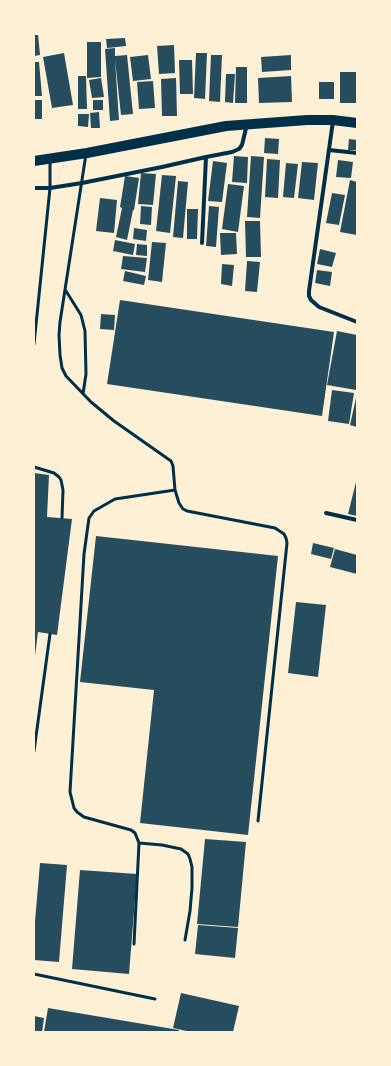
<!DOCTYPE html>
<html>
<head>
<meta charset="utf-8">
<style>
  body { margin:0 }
  #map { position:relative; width:391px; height:1066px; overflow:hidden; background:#fdf0d5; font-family:Quicksand,sans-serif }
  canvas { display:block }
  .frame { position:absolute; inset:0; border:35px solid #fdf0d5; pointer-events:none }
</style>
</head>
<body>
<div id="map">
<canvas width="391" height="1066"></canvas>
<div class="frame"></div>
</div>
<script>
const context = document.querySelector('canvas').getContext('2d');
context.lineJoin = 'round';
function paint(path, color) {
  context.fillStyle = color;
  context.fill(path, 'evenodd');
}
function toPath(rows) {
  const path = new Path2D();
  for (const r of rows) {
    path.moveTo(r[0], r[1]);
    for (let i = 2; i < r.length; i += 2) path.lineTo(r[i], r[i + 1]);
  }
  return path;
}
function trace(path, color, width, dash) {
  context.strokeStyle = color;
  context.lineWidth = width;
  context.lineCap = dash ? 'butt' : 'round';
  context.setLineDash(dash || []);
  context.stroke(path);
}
paint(toPath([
  [34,34,38,34,40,55,34,56],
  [125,38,126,46,107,48,106,39],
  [87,42,101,42,101,77,87,78],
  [174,45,175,73,159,74,157,46],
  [115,48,115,56,127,55,133,114,121,115,115,60,119,120,110,121,105,49],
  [64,53,73,105,52,108,43,57],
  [196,53,207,53,205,99,194,98],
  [148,55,151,79,133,81,130,57],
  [211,55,222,55,220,102,209,101],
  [291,55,291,70,262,72,261,57],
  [179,60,192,60,193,94,180,94],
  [34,62,39,62,42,96,34,96],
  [236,67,247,67,247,103,235,103],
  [340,72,357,72,357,103,340,103],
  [226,74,235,74,233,103,225,102],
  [78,76,86,76,87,109,78,109],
  [291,76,292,102,259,103,258,78],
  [101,78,104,97,92,98,89,80],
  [176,78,177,116,162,116,161,79],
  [153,81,155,108,139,109,137,82],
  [319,82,334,82,334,99,319,99],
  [34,100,42,100,42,119,34,119],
  [93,100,103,100,103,110,93,110],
  [99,112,100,128,91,128,90,113],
  [78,114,89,114,88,127,78,126],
  [265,138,279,139,278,154,264,153],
  [349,139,357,140,357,150,348,150],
  [234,156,248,157,247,183,232,182],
  [251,156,264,157,260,218,247,217],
  [267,159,280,160,278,198,265,197],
  [338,160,353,162,351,178,336,177],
  [213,161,227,163,222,202,208,201],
  [302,162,318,163,314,200,298,198],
  [286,163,298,164,294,198,283,197],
  [141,173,156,174,153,205,138,204],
  [162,175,176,176,170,233,156,231],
  [125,176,139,178,134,210,133,210,127,240,116,237,122,208,120,207],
  [350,180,357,182,357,235,340,232],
  [178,181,188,182,183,238,173,237],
  [228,184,244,186,238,232,222,229],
  [332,193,345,195,339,225,326,223],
  [100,198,117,200,114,233,96,231],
  [141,206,152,207,151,225,140,224],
  [209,206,219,207,216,247,206,246],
  [187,209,198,209,197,239,187,239],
  [245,221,260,221,261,257,246,257],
  [134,228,147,230,146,241,133,239],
  [220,233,236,233,237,254,221,255],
  [115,240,135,244,133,255,113,251],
  [152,242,166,243,162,282,148,280],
  [137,244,147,245,147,256,136,255],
  [320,249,336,253,332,267,317,264],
  [123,256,147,258,145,272,121,269],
  [247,261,260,262,257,292,245,291],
  [222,264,234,265,232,286,221,284],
  [317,270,332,272,330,286,315,283],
  [125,271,146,276,144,285,123,281],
  [120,300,334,332,322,416,107,384],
  [101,314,115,315,114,330,100,329],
  [337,331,357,335,356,390,327,385],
  [332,390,354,393,349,424,328,421],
  [356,398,357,398,357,427,350,425],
  [34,473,49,475,47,517,72,519,57,635,38,632,35,656,34,656],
  [356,482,357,482,357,516,348,514],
  [96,536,278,556,248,835,140,823,154,690,80,682],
  [313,543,334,548,331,559,311,554],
  [335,549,357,555,357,574,330,567],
  [296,602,326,605,318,677,288,673],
  [205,839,246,842,238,927,197,924],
  [40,863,67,865,59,962,34,960,34,933],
  [80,870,137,874,129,974,72,969],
  [198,925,238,928,235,958,195,954],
  [181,993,239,1006,233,1032,191,1032,173,1028],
  [48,1008,179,1030,179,1032,44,1032],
  [34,1016,44,1018,42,1032,34,1032]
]), '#264d5e');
trace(toPath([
  [86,154,60,322,59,335,60,355,62,368,66,376,91,402,114,421,171,461,173,466,175,490,179,503,183,509,187,511,275,528,284,534,286,538,287,543,258,821],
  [66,291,81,315,85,331,86,374,83,394],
  [34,344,50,188,50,161],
  [34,467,54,473,59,477,61,480,63,490,62,518],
  [34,751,50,634],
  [139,843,162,845,181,849,188,854,190,859,192,867,192,888,190,911,185,940],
  [134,944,139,843,135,833,131,830,84,817,77,812,74,808,70,792,84,554,89,518,94,511,115,499,175,490],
  [34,974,155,999]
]), '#003049', 3);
trace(toPath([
  [333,121,309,291,309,296,311,300,319,307,357,322],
  [329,150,357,153],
  [34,188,50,188,82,183,162,167,206,157,232,152,239,149,242,145,247,124],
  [202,243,206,157],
  [326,513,357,520]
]), '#003049', 4);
trace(toPath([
  [34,161,87,153,226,126,307,120,333,120,357,123]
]), '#003049', 10);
</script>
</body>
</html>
